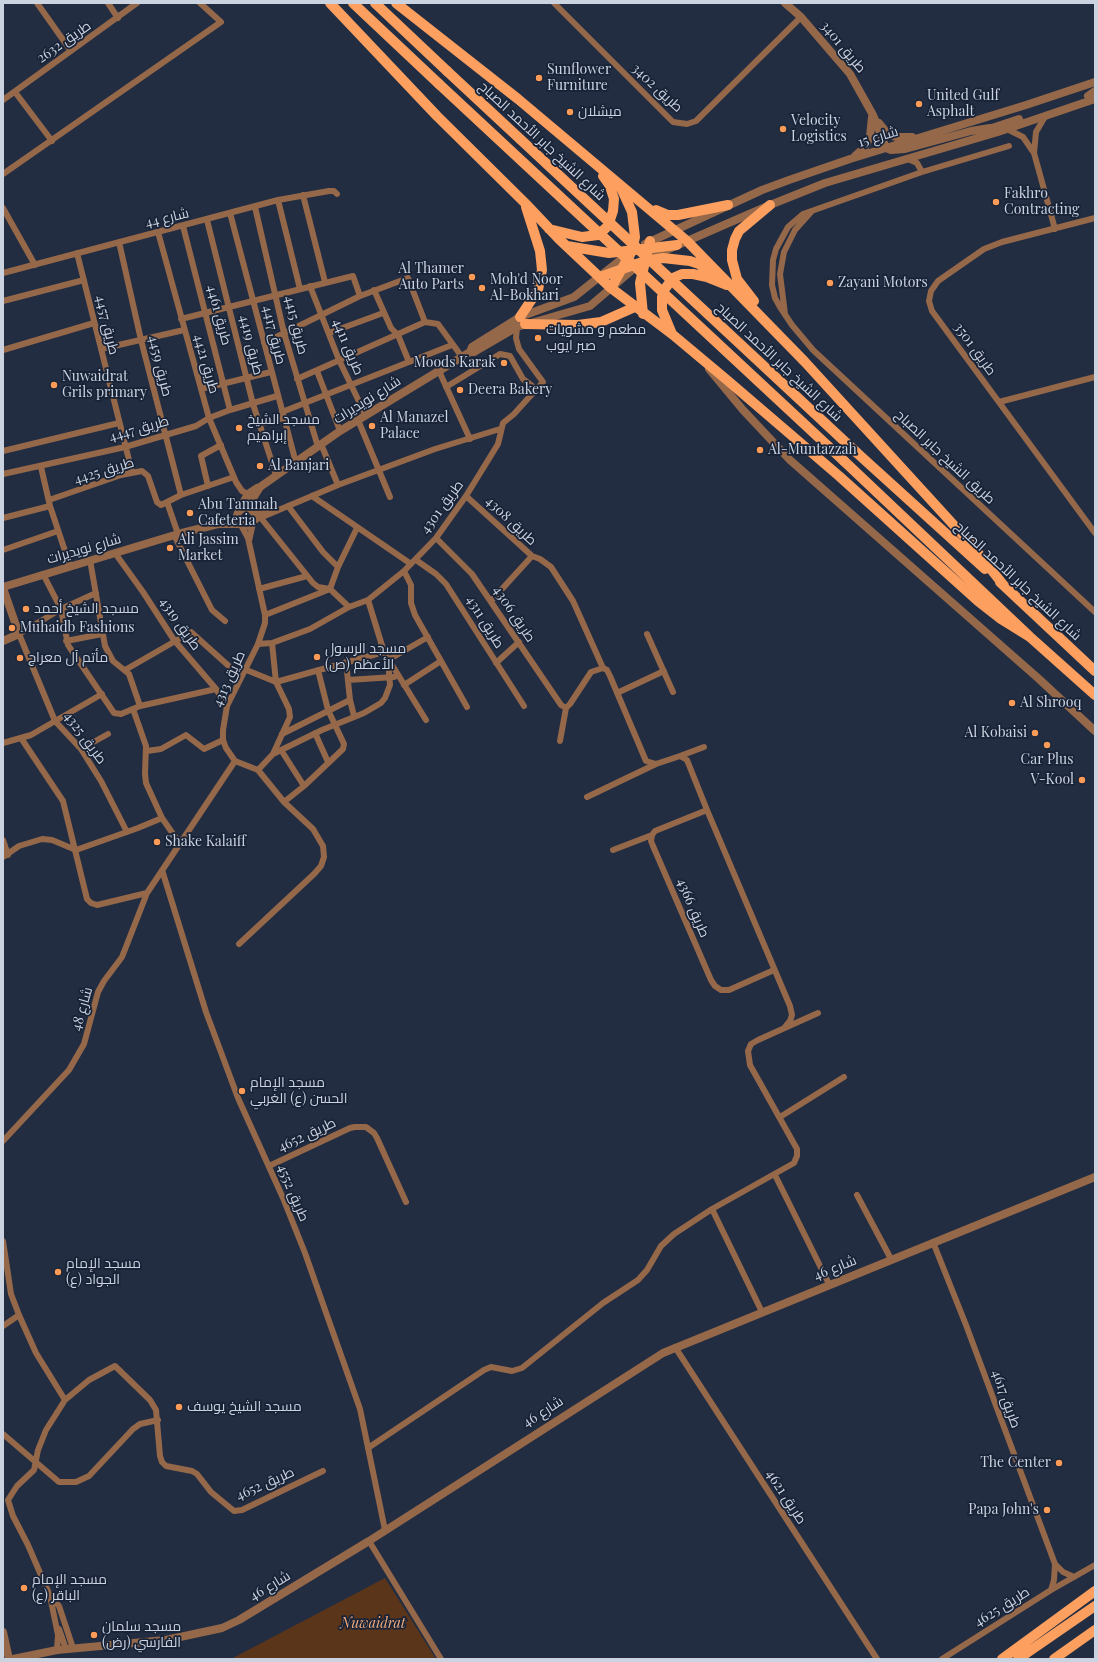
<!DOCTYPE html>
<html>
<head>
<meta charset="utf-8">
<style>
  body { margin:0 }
  #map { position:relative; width:1098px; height:1662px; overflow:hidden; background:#222d42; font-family:"Playfair Display",serif }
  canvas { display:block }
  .frame { position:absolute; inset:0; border:4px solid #cbd3e0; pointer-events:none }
</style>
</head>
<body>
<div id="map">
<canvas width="1098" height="1662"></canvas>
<div class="frame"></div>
</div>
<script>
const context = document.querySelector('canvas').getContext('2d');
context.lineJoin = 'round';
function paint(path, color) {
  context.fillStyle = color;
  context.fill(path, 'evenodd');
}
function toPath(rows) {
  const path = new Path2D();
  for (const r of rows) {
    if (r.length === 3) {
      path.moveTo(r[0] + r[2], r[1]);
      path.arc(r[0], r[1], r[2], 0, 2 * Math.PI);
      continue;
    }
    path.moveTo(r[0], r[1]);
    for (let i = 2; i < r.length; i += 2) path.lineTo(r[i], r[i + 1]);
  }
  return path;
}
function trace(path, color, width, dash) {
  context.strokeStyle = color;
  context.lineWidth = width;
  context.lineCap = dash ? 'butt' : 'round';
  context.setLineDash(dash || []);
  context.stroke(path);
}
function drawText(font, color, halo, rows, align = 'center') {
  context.font = font + ' "Playfair Display",Cairo,serif';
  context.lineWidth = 3.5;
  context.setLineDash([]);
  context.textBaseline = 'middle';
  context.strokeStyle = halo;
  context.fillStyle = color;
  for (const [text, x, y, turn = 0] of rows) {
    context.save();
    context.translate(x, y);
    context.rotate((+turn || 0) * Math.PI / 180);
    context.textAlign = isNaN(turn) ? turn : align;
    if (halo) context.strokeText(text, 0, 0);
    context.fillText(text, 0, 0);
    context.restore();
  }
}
paint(toPath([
  [385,1578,436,1659,231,1659]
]), '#5b351a');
trace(toPath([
  [37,3,71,51],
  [108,3,118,18],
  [554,3,673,122,687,124,696,121,801,17],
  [15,92,52,141],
  [3,100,137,3],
  [1007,129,1023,137,1034,153,1055,229],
  [1009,146,922,172,803,214,788,227,776,249,773,260,772,285,775,298,780,307,792,325,813,350,1095,612],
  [1034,153,1036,132,1046,115],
  [908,159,917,163,922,172],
  [3,174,221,22,200,3],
  [303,195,325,282],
  [278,200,300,289],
  [255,207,284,333,318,447],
  [3,208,35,265],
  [230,213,296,463],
  [1095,218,1002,242,984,249,938,281,931,291,929,301,932,311,1095,533],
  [207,220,253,404,276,475],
  [183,226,230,410],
  [158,232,209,418,236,482,242,491,248,494],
  [119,242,141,340,181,495],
  [77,253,132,472],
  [3,273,278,200,329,191,334,191,337,194],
  [310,286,339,360,366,416],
  [374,290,391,328,398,335,409,362],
  [3,301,84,280],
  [785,314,780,274,784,252,795,230,812,211],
  [181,319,353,276,360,296],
  [329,333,383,313],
  [264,343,360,296,408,278,425,322,438,324,462,357],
  [101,349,184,330],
  [3,350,94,323],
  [317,371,340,431],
  [439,371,470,439],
  [297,379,425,322],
  [446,387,500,354,510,356,523,379,536,389],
  [201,389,271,372],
  [999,402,1095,377],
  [282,412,452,345],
  [358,420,390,497],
  [259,424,283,418],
  [321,444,338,485],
  [3,451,119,423],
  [41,467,50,506,70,566],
  [3,474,125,447,196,426,209,418,230,410,277,396],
  [208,486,201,456,221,445],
  [312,496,411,564],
  [466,496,532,556,540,559,551,567,573,601,603,668],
  [49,500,121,475,142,471,148,476,157,502,161,505,181,495,234,477],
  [167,502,178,534],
  [288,506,323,552,338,567],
  [254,513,271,512],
  [3,518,50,506],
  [261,518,313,583,318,587,330,589,349,607],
  [255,520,338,485,435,449,500,429],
  [174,535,212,610,225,621],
  [436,538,472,574,561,705,566,708],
  [249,541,253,523],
  [3,550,58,531],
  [115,553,143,592,174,640,216,689,227,706],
  [90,560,105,646,113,661,129,674,140,706],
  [416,560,436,574,446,584,524,706],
  [404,571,411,585,411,603,415,615,467,707],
  [43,574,61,609,68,645,114,713,121,714,140,706,216,689],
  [259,589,307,576],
  [96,593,61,609,19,634,55,721,81,749,101,781,127,832],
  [368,600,384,652,426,720],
  [492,600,532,556],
  [265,615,330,589,338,567,357,528],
  [647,634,673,692],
  [66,641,102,634],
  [272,643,276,682,384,652],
  [258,644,272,643,310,629,349,607,368,600,404,571,436,538,466,496,498,444,503,423,514,414,543,382,519,349,516,338,517,327],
  [346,662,350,700,354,716],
  [496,663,519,642],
  [244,669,276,682,289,709,290,717,273,754,258,770],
  [125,670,191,632,241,677],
  [348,680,394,677],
  [404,685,441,661],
  [617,693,664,671],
  [133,709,146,746,145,774,146,783,162,818,180,844],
  [315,733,328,762],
  [282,734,350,700],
  [21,738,63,801,87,899,91,903,97,905,147,893],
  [560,741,566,708,570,704,591,672,603,668,607,670,610,676,646,761,656,764,680,756,687,760,707,810,790,1006,792,1015,790,1021,785,1027],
  [3,743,31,735,102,694],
  [81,749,108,734],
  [281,750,304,786],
  [147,751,161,749,186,735,204,749,223,740],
  [273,754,322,730,364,713,381,703,385,698,390,685,388,660,428,637],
  [680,756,704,747],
  [587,797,656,764],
  [284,802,304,786,343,749,344,744,328,710,318,670],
  [707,810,655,831,652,835,651,841,653,846,711,980,715,986,721,990,729,990,774,970],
  [3,840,8,855],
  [76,850,138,828,162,818],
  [613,850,652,835],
  [3,857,19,846,42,839,52,840,76,850],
  [162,870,206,1012,238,1098,283,1198,305,1253,360,1409,385,1530],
  [239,944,314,874,321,866,324,857,323,846,313,829,284,802,258,770,235,761,226,748,223,740,223,730,227,706,258,644,265,623,265,615,248,538,241,525],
  [780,1117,844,1077],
  [3,1141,69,1070,84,1044,98,992,104,981,122,957,147,893,235,761],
  [269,1166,350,1128,355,1127,366,1127,374,1133,377,1138,406,1202],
  [775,1175,829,1284],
  [857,1195,891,1259],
  [712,1209,762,1312],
  [3,1241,11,1294,19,1315,36,1353,65,1400],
  [933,1242,966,1325,1055,1564,1063,1572,1074,1577],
  [3,1326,19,1315],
  [675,1347,877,1659],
  [3,1434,59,1482,76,1482,89,1476,133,1429,140,1424,158,1420],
  [368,1448,484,1370,491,1367,512,1371,522,1368,603,1303,638,1280,647,1270,661,1246,674,1234,712,1209,794,1163,797,1156,797,1149,750,1065,748,1051,751,1044,758,1040,818,1013],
  [369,1541,441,1659],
  [1051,1590,1054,1580,1055,1564],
  [50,1596,59,1606,73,1648],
  [59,1629,66,1649],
  [57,1650,58,1635,50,1596,28,1545,13,1516,8,1500,17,1486,34,1470,38,1450,46,1430,65,1400,89,1380,115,1366,150,1400,156,1410,160,1456,162,1462,166,1466,192,1471,197,1474,211,1492,234,1511,242,1510,323,1471],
  [942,1659,1051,1590,1095,1565]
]), '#95684a', 6);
trace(toPath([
  [785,3,801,17,850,74,873,115,886,148,891,150,905,149,971,131,990,128],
  [1088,96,1095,91],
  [879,123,887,133,896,137,912,137],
  [986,130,1019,119],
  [855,156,865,147,870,137,872,117],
  [645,244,762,190,789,180,850,159,1026,105,1095,82],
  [648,258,770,205,825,183,998,132,1095,99],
  [470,352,472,347,520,317,574,297,628,254],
  [709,369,743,410,790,460,1039,679,1095,731],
  [246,517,9],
  [242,509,244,501,248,494,257,488],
  [253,511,253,498,260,487,340,431,470,352,474,352,517,327,590,306,638,265],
  [3,587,178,534,218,524,240,524],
  [3,588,19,634,3,641],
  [3,1632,9,1659],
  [13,1659,57,1650,166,1640,222,1628,239,1620,369,1541,663,1353,1095,1177]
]), '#95684a', 8);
trace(toPath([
  [330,3,437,116,525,203,559,239,611,288,672,334,727,380,839,476,978,601,1001,619,1030,637],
  [353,3,439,84],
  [375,3,447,71],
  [396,3,518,99,687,241,805,362,971,544,1005,587],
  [656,210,668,215,678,215,728,205],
  [549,229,582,237,598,235,608,226,613,211,614,199,610,186,603,176],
  [567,246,609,253,677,245],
  [600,277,645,261,663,258,690,261,699,264,711,273],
  [611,288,632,251,635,237,632,212,621,188],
  [754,301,737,279,732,260,732,250,735,239,739,231,770,205],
  [643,314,640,283,650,241],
  [520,317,538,290,542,270,540,251,526,207],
  [525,324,578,325,601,322,635,307],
  [672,334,662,310,662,297,664,290,673,278,682,274,693,274,707,277,727,285],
  [856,452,985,569],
  [844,461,1030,637,1095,695],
  [1000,582,1095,671],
  [1002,1659,1095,1591],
  [1018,1659,1095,1606],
  [1054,1659,1095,1630]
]), '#fc9f5f', 10);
trace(toPath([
  [447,71,856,452],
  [439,84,844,461]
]), '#fc9f5f', 10);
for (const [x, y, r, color] of [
  [539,78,4,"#fe9c57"],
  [919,104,4,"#fe9c57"],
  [570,112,4,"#fe9c57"],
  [783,129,4,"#fe9c57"],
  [996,202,4,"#fe9c57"],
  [472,277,4,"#fe9c57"],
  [830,283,4,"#fe9c57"],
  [482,288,4,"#fe9c57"],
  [538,338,4,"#fe9c57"],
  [504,363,4,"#fe9c57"],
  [54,385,4,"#fe9c57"],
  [460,390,4,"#fe9c57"],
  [372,426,4,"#fe9c57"],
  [239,428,4,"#fe9c57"],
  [760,450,4,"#fe9c57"],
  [260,466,4,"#fe9c57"],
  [190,513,4,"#fe9c57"],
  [170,548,4,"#fe9c57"],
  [26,609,4,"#fe9c57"],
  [12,628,4,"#fe9c57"],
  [317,657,4,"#fe9c57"],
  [20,658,4,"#fe9c57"],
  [1012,703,4,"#fe9c57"],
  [1035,733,4,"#fe9c57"],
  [1047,745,4,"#fe9c57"],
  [1082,780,4,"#fe9c57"],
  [157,842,4,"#fe9c57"],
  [242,1091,4,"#fe9c57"],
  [58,1272,4,"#fe9c57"],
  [179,1407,4,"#fe9c57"],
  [1059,1463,4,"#fe9c57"],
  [1047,1510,4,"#fe9c57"],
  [24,1588,4,"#fe9c57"],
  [94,1635,4,"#fe9c57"]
]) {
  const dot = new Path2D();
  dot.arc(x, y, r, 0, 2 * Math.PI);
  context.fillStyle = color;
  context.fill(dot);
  trace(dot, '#182337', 1.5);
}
drawText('14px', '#cbd3e0', '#182337', [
  ["طريق 2632",64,42,-35],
  ["طريق 3401",843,47,50],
  ["طريق 3402",657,88,43],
  ["شارع 15",878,137,-17],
  ["شارع الشيخ جابر الأحمد الصباح",542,141,43],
  ["شارع 44",167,218,-14],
  ["طريق 4461",219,315,75],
  ["طريق 4457",107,325,76],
  ["طريق 4415",296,325,76],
  ["طريق 4417",274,335,76],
  ["طريق 4419",251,345,76],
  ["طريق 4411",348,347,67],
  ["طريق 3501",975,349,54],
  ["شارع الشيخ جابر الأحمد الصباح",779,362,43],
  ["طريق 4421",206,364,74],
  ["طريق 4459",160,366,76],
  ["شارع نويديرات",367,400,-32],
  ["طريق 4447",139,429,-16],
  ["طريق الشيخ جابر الصباح",945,457,43],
  ["طريق 4425",104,471,-17],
  ["طريق 4301",442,507,-54],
  ["طريق 4308",511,521,43],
  ["شارع نويديرات",84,549,-16],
  ["شارع الشيخ جابر الأحمد الصباح",1018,581,43],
  ["طريق 4306",514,614,56],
  ["طريق 4311",485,622,58],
  ["طريق 4319",180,624,55],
  ["طريق 4313",229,679,-66],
  ["طريق 4325",85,738,53],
  ["طريق 4366",693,908,67],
  ["شارع 48",82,1009,-74],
  ["طريق 4652",307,1135,-25],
  ["طريق 4552",293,1193,67],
  ["شارع 46",835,1268,-22],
  ["طريق 4617",1006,1399,70],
  ["شارع 46",543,1412,-33],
  ["طريق 4652",265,1484,-24],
  ["طريق 4621",786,1497,57],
  ["شارع 46",270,1586,-31],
  ["طريق 4625",1002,1607,-32]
]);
drawText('14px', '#cbd3e0', '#182337', [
  ["Sunflower",547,70],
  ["Furniture",547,86],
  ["United Gulf",927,96],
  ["Asphalt",927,112],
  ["ميشلان",578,112],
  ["Velocity",791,121],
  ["Logistics",791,137],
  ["Fakhro",1004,194],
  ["Contracting",1004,210],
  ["Al Thamer",464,269,"right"],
  ["Auto Parts",464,285,"right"],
  ["Moh'd Noor",490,280],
  ["Al-Bokhari",490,296],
  ["Zayani Motors",838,283],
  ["مطعم و مشويات",546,330],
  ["صبر ايوب",546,346],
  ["Moods Karak",496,363,"right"],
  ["Nuwaidrat",62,377],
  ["Grils primary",62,393],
  ["Deera Bakery",468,390],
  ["Al Manazel",380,418],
  ["Palace",380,434],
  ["مسجد الشيخ",247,420],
  ["إبراهيم",247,436],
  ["Al-Muntazzah",768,450],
  ["Al Banjari",268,466],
  ["Abu Tamnah",198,505],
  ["Cafeteria",198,521],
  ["Ali Jassim",178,540],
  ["Market",178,556],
  ["مسجد الشيخ أحمد",34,609],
  ["Muhaidb Fashions",20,628],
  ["مسجد الرسول",325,649],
  ["الأعظم (ص)",325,665],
  ["مأتم آل معراج",28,658],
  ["Al Shrooq",1020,703],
  ["Al Kobaisi",1027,733,"right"],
  ["Car Plus",1047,760,"center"],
  ["V-Kool",1074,780,"right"],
  ["Shake Kalaiff",165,842],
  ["مسجد الإمام",250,1083],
  ["الحسن (ع) الغربي",250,1099],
  ["مسجد الإمام",66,1264],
  ["الجواد (ع)",66,1280],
  ["مسجد الشيخ يوسف",187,1407],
  ["The Center",1051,1463,"right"],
  ["Papa John's",1039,1510,"right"],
  ["مسجد الإمام",32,1580],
  ["الباقر (ع)",32,1596],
  ["مسجد سلمان",102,1627],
  ["الفارسي (رض)",102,1643]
], 'left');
drawText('italic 14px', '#f5ad7e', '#182337', [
  ["Nuwaidrat",373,1624]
]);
</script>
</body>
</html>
